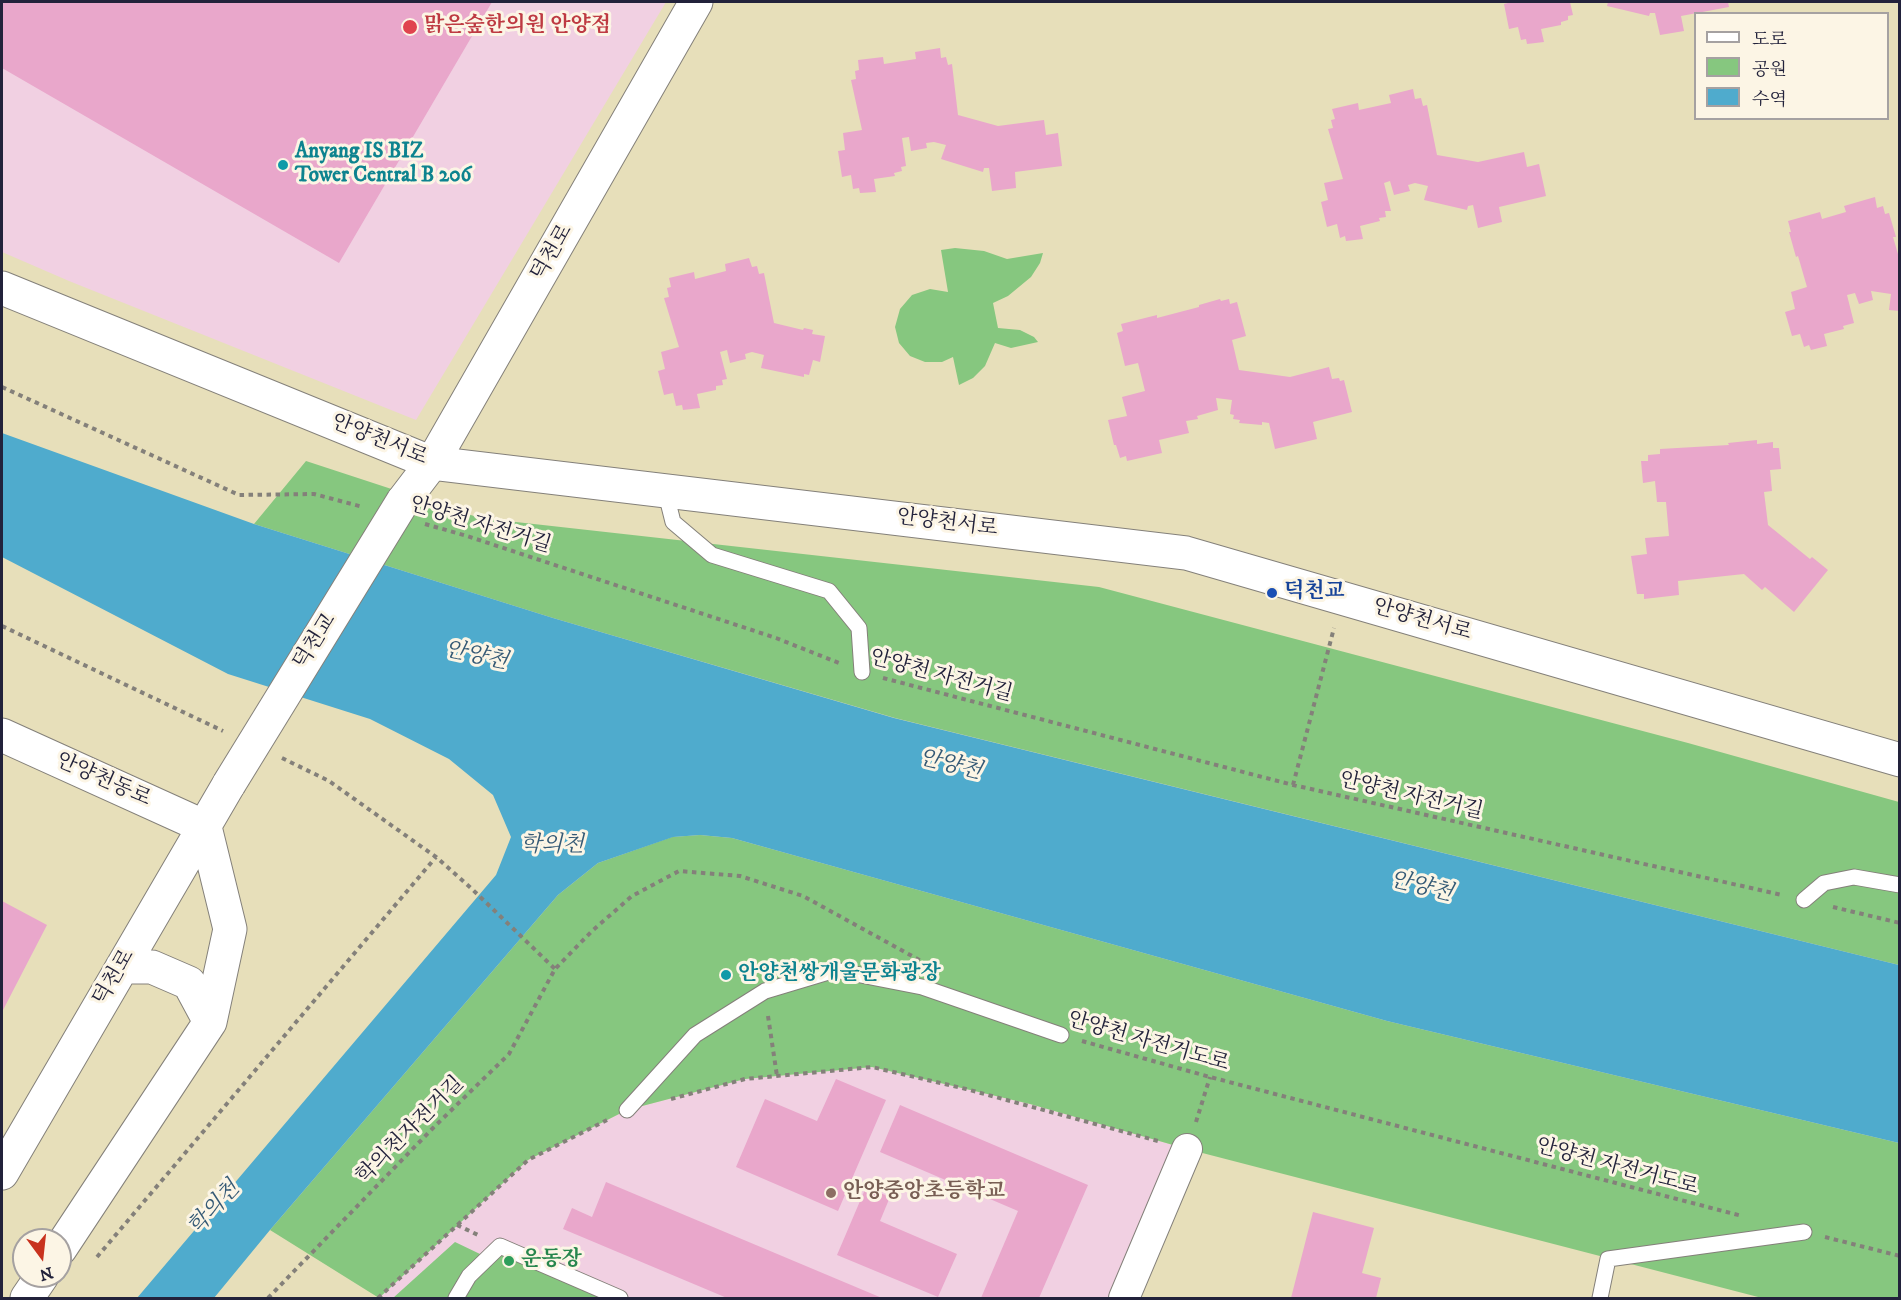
<!DOCTYPE html>
<html>
<head>
<meta charset="utf-8">
<style>
  body { margin:0 }
  #map { position:relative; width:1901px; height:1300px; overflow:hidden; background:#e7dfba; font-family:"IM FELL DW Pica","Noto Serif KR",serif }
  canvas { display:block }
  .frame { position:absolute; inset:0; border:3px solid #22223b; pointer-events:none }
  .legend { position:absolute; left:1694px; top:12px; width:195px; height:108px; box-sizing:border-box; background:#fcf5e5; border:2px solid #a5a1a1; margin:0; padding:8px 10px; list-style:none; font-size:18px; color:#22223b }
  .legend li { display:flex; align-items:center; gap:12px; height:30px }
  .legend b { width:30px; border:2px solid #a5a1a1 }
  .north { position:absolute; left:12px; top:1228px; width:60px; height:60px; box-sizing:border-box; background:#fcf5e5; border:2px solid #a5a1a1; border-radius:50%; rotate:165deg; font-size:16px; font-weight:700; line-height:24px; text-align:center; color:#22223b }
  .north::after { content:''; display:block; margin:auto; width:21px; height:27px; background:#c8321e; clip-path:polygon(50% 0,100% 100%,50% 72%,0 100%) }
</style>
</head>
<body>
<div id="map">
<canvas width="1901" height="1300"></canvas>
<div class="frame"></div>
<ul class="legend">
<li><b style="height:8px;background:#fff"></b>도로</li>
<li><b style="height:16px;background:#86c77f"></b>공원</li>
<li><b style="height:16px;background:#4fabcd"></b>수역</li>
</ul>
<div class="north">N</div>
</div>
<script>
const context = document.querySelector('canvas').getContext('2d');
context.lineJoin = 'round';
function paint(path, color) {
  context.fillStyle = color;
  context.fill(path, 'evenodd');
}
function toPath(rows) {
  const path = new Path2D();
  for (const r of rows) {
    path.moveTo(r[0], r[1]);
    for (let i = 2; i < r.length; i += 2) path.lineTo(r[i], r[i + 1]);
  }
  return path;
}
function trace(path, color, width, dash) {
  context.strokeStyle = color;
  context.lineWidth = width;
  context.lineCap = dash ? 'butt' : 'round';
  context.setLineDash(dash || []);
  context.stroke(path);
}
function drawText(font, color, halo, rows, align = 'center') {
  context.font = font + ' "IM FELL DW Pica","Noto Serif KR",serif';
  context.lineWidth = 6;
  context.setLineDash([]);
  context.textBaseline = 'middle';
  context.strokeStyle = halo;
  context.fillStyle = color;
  for (const [text, x, y, turn = 0] of rows) {
    context.save();
    context.translate(x, y);
    context.rotate((+turn || 0) * Math.PI / 180);
    context.textAlign = isNaN(turn) ? turn : align;
    if (halo) context.strokeText(text, 0, 0);
    context.fillText(text, 0, 0);
    context.restore();
  }
}
paint(toPath([
  [2,2,666,2,416,420,69,281,2,252],
  [872,1067,1030,1104,1187,1149,1124,1298,378,1298,528,1160,627,1110,745,1079]
]), '#f1d0e2');
paint(toPath([
  [955,248,984,251,1007,259,1043,253,1040,263,1031,277,1008,296,993,303,998,328,1020,330,1034,337,1038,342,1011,348,995,343,985,366,973,378,959,385,953,357,942,362,925,362,910,356,899,343,895,327,900,309,912,295,930,289,948,292,941,250],
  [306,461,480,518,1099,587,1688,743,1899,802,1899,965,895,718,553,618,254,524],
  [700,835,732,838,1387,1021,1899,1143,1899,1298,1762,1298,1187,1149,1030,1104,872,1067,745,1079,627,1110,528,1160,379,1298,270,1230,558,895,598,863,672,837],
  [455,1242,480,1254,470,1273,500,1246,620,1298,393,1298]
]), '#86c77f');
paint(toPath([
  [2,433,254,524,553,618,894,718,1899,965,1899,1143,1387,1021,732,838,700,835,673,837,598,863,558,895,270,1230,214,1298,137,1298,496,875,511,837,493,795,449,759,370,719,228,674,2,557]
]), '#4fabcd');
paint(toPath([
  [2,2,492,2,339,263,2,68],
  [1512,2,1570,2,1573,15,1568,16,1568,20,1561,22,1561,25,1541,29,1544,42,1527,44,1526,39,1521,40,1518,27,1509,29,1504,4],
  [1608,2,1728,2,1729,7,1681,16,1684,31,1660,35,1655,13,1650,13,1649,16,1607,6],
  [940,48,941,58,946,57,948,65,952,64,958,115,998,126,1044,120,1046,135,1058,133,1062,166,1015,172,1016,188,992,191,989,168,984,168,983,172,941,159,946,145,934,142,926,143,927,148,911,151,909,137,902,138,906,166,901,167,902,171,894,173,895,176,874,179,876,192,860,193,859,188,853,189,851,175,842,177,838,151,845,150,843,133,862,130,851,80,856,79,855,71,859,70,858,60,883,57,884,64,916,59,915,52],
  [1413,89,1415,99,1421,98,1423,106,1427,105,1437,155,1478,162,1524,152,1527,167,1539,164,1546,196,1499,207,1502,222,1478,228,1473,205,1468,206,1467,210,1424,200,1428,186,1415,183,1408,185,1410,191,1394,195,1390,181,1384,183,1391,211,1385,211,1386,217,1379,218,1380,221,1360,226,1363,239,1346,241,1345,236,1340,238,1337,224,1327,227,1321,202,1328,200,1324,183,1343,179,1328,129,1333,128,1331,120,1335,119,1332,109,1358,103,1359,110,1391,103,1389,95],
  [1875,197,1877,208,1883,206,1885,214,1889,213,1896,237,1893,237,1900,261,1900,311,1889,310,1891,294,1871,291,1873,300,1859,304,1855,293,1847,295,1854,323,1843,326,1844,329,1824,334,1827,346,1811,350,1809,345,1804,347,1800,334,1792,336,1785,312,1795,309,1791,292,1807,287,1798,256,1796,257,1789,232,1791,232,1788,221,1820,212,1822,219,1846,212,1844,206],
  [749,258,752,267,757,266,759,274,764,273,774,323,803,330,804,328,813,330,812,334,825,336,820,362,813,360,809,375,804,374,804,377,761,368,764,355,752,352,745,354,746,359,730,363,727,350,720,352,727,379,722,380,723,385,716,386,716,390,697,394,700,408,683,410,682,405,676,406,673,393,664,395,658,371,665,369,661,352,679,347,664,298,669,297,667,288,671,287,669,278,694,272,695,279,726,271,725,264],
  [1220,299,1221,301,1229,299,1230,304,1237,302,1246,336,1232,340,1239,370,1290,377,1329,367,1332,379,1339,378,1340,381,1344,380,1352,412,1313,422,1317,439,1275,449,1269,423,1262,422,1262,425,1239,423,1240,420,1233,419,1234,415,1230,414,1232,400,1216,398,1218,410,1197,416,1198,419,1186,421,1189,433,1159,440,1162,453,1127,461,1126,456,1120,458,1116,445,1114,445,1108,420,1127,416,1122,397,1145,391,1138,363,1125,366,1117,333,1123,331,1121,324,1157,315,1157,318,1199,307,1199,305],
  [1757,440,1757,444,1773,442,1773,448,1779,448,1781,469,1770,470,1772,491,1764,492,1768,525,1810,559,1812,557,1828,570,1794,612,1765,587,1762,590,1744,574,1678,581,1679,595,1644,599,1644,594,1637,594,1631,556,1647,554,1645,538,1669,536,1666,502,1657,502,1655,481,1643,483,1641,461,1648,461,1648,455,1660,454,1660,449,1729,445,1728,443],
  [2,901,47,925,2,1012],
  [836,1079,886,1100,838,1211,736,1167,765,1099,817,1121],
  [900,1105,1088,1185,1039,1298,981,1298,1018,1211,880,1152],
  [606,1182,882,1298,727,1298,563,1229,572,1208,592,1217],
  [866,1187,890,1197,880,1221,957,1254,938,1297,837,1255],
  [1313,1212,1374,1228,1362,1273,1381,1278,1376,1298,1291,1298]
]), '#e9a7cb');
const service = toPath([
  [665,490,673,522,712,555,829,591,859,628,862,672],
  [1804,900,1824,883,1854,877,1900,885],
  [627,1110,695,1035,765,991,835,970,922,987,1061,1035],
  [456,1298,469,1276,500,1246,620,1298],
  [1600,1298,1608,1259,1804,1232]
]);
const minor = toPath([
  [1124,1298,1187,1149]
]);
const tertiary = toPath([
  [2,288,432,463,1186,553,1900,760],
  [403,501,432,463,696,2],
  [2,735,205,827,230,929,210,1022,60,1249],
  [122,967,152,967,189,983,210,1022],
  [2,1173,229,784],
  [27,1298,42,1276]
]);
trace(service, '#84807a', 17);
trace(minor, '#84807a', 32);
trace(tertiary, '#84807a', 35);
trace(toPath([
  [2,387,239,495,314,494,363,507],
  [425,524,467,536,776,638,839,663],
  [2,626,223,731],
  [883,678,1293,785,1782,895],
  [282,758,329,781,436,857,472,889,555,969],
  [1293,785,1334,628],
  [1833,907,1900,923],
  [768,1016,777,1076],
  [1082,1041,1210,1077,1742,1216],
  [671,1099,745,1079,872,1067,966,1089,1158,1141],
  [1196,1122,1210,1077],
  [457,1225,478,1235],
  [1825,1237,1900,1256],
  [97,1257,436,857],
  [268,1298,433,1128,509,1054,555,969,592,931,632,896,679,871,740,876,803,896,923,962],
  [378,1298,528,1160,607,1120]
]), '#84807a', 4, [4.5, 4.5]);
trace(service, '#fff', 15);
trace(minor, '#fff', 30);
trace(tertiary, '#fff', 33);
const tertiaryBridge = toPath([
  [229,784,403,501]
]);
trace(tertiaryBridge, '#84807a', 35, []);
trace(tertiaryBridge, '#fff', 33);
for (const [x, y, r, color] of [
  [410,27,8,"#e0444e"],
  [283,165,6,"#0f9aa8"],
  [1272,593,6,"#1a4fb4"],
  [726,975,6,"#0f9aa8"],
  [831,1193,6,"#8d6e63"],
  [509,1261,6,"#2e9e5b"]
]) {
  const dot = new Path2D();
  dot.arc(x, y, r, 0, 2 * Math.PI);
  context.fillStyle = color;
  context.fill(dot);
  trace(dot, '#fcf5e5', 2);
}
drawText('bold 21px', '#be3a42', '#fcf5e5', [
  ["맑은숲한의원 안양점",424,27]
], 'left');
drawText('bold 21px', '#0d838f', '#fcf5e5', [
  ["Anyang IS BIZ",295,153],
  ["Tower Central B 206",295,177],
  ["안양천쌍개울문화광장",738,975]
], 'left');
drawText('21px', '#22223b', '#fcf5e5', [
  ["덕천로",553,253,-60],
  ["안양천서로",379,441,22],
  ["안양천서로",947,524,7],
  ["안양천 자전거길",480,526,17],
  ["안양천서로",1422,621,16],
  ["덕천교",316,642,-58],
  ["안양천 자전거길",941,677,15],
  ["안양천동로",103,781,24],
  ["안양천 자전거길",1411,797,13],
  ["덕천로",115,978,-60],
  ["안양천 자전거도로",1148,1043,16],
  ["학의천자전거길",411,1131,-45],
  ["안양천 자전거도로",1617,1168,15]
]);
drawText('bold 21px', '#164399', '#fcf5e5', [
  ["덕천교",1284,593]
], 'left');
drawText('bold 21px', '#785e54', '#fcf5e5', [
  ["안양중앙초등학교",843,1193]
], 'left');
drawText('bold 21px', '#27864d', '#fcf5e5', [
  ["운동장",521,1261]
], 'left');
drawText('italic 22px', '#345975', '#fcf5e5', [
  ["안양천",476,657,12],
  ["안양천",950,766,14],
  ["학의천",552,846],
  ["안양천",1421,888,14],
  ["학의천",215,1209,-47]
]);
</script>
</body>
</html>
